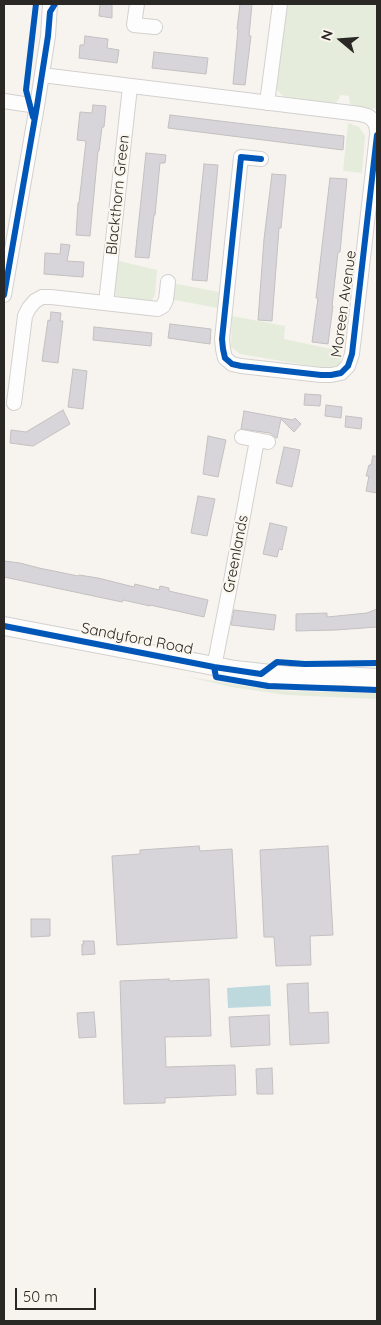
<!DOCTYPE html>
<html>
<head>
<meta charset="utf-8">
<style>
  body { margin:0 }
  #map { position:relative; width:381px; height:1325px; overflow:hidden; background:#f7f4f0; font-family:Quicksand,sans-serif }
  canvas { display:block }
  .frame { position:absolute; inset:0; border:5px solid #2a2825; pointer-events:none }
  .north { position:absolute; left:316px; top:15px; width:50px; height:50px; -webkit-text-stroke:4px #faf5ed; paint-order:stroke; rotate:288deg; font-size:14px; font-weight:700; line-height:20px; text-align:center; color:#2a2825 }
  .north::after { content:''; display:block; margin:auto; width:18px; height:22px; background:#2a2825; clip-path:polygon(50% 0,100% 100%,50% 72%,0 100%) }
  .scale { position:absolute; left:15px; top:1288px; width:81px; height:22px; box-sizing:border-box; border:2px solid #2a2825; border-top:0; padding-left:6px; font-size:15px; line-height:18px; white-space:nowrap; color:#2a2825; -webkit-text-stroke:4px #faf5ed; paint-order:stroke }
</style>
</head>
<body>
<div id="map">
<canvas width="381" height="1325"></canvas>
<div class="frame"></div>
<div class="north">N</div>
<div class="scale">50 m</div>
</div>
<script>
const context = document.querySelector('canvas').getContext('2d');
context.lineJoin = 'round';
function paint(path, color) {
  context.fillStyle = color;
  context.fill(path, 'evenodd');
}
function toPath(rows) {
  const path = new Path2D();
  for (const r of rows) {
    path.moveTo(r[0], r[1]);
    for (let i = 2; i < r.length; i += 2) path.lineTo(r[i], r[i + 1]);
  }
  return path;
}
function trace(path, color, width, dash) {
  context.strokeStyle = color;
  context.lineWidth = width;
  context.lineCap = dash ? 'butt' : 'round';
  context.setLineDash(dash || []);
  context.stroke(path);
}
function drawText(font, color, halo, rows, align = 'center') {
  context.font = font + ' Quicksand,sans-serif';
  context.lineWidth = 4;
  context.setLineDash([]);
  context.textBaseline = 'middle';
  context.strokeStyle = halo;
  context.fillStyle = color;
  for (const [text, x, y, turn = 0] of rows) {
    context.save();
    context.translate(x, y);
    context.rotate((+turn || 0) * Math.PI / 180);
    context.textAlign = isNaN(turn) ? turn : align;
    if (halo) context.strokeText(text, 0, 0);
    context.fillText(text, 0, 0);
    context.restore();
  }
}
paint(toPath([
  [287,4,377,4,377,109,353,106,350,104,349,96,340,95,339,99,335,104,290,99,283,96,277,90,276,85],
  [348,123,359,127,365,136,362,173,343,171],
  [111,259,157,270,155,295,152,300,145,302,108,294],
  [172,283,219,292,218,308,169,299],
  [232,316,285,326,284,339,341,351,340,365,329,369,240,354,231,347],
  [184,676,244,686,285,691,377,693,377,699,286,695,231,687]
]), '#e5ecdc');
paint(toPath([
  [270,985,271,1006,228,1008,227,988]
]), '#bdd9dd');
const building = toPath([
  [100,4,112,4,112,18,99,16,100,4],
  [240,4,252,4,249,36,251,36,245,85,233,84,238,29,237,29,238,21,240,4],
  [85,36,108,39,107,48,119,50,117,63,79,58,80,45,84,45,85,36],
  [154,52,208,58,206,74,152,68,154,52],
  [93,105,106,106,104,127,102,127,99,151,98,151,90,236,76,235,78,203,79,203,86,141,77,140,80,112,92,113,93,105],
  [170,115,344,136,343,150,168,128,170,115],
  [146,153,166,155,165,163,160,163,155,215,154,215,149,258,135,257,146,153],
  [204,164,218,165,207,281,192,280,204,164],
  [272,174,286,175,281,228,279,228,272,321,258,320,264,239,272,174],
  [330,178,347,179,340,252,338,252,332,306,333,306,328,344,312,342,318,298,316,298,330,178],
  [61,244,70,245,67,261,84,262,83,277,44,274,45,253,60,254,61,244],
  [51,312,61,313,60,321,63,321,58,363,42,361,48,320,50,321,51,312],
  [170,324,211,329,210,344,168,338,170,324],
  [94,327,152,333,151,346,93,340,94,327],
  [73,369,87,371,83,409,68,407,73,369],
  [305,394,321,395,320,406,304,405,305,394],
  [326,405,342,407,341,418,325,416,326,405],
  [63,410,70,424,33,446,10,443,11,430,26,432,63,410],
  [244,411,293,420,295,418,301,424,294,432,281,419,277,438,276,438,270,433,241,429,244,411],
  [346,416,362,418,361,429,345,427,346,416],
  [208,436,226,440,218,477,203,474,208,436],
  [284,447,300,450,292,487,276,483,284,447],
  [373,456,377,456,377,493,366,491,369,476,366,476,369,465,371,465,373,456],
  [198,496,215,499,207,536,191,533,198,496],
  [270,523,287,527,282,550,279,549,277,557,263,554,270,523],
  [4,561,20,563,39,568,78,576,79,575,98,578,134,587,135,584,159,590,160,586,169,588,169,591,208,600,204,617,150,605,150,606,123,600,122,602,4,577,4,561],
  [377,609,377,627,336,630,296,631,296,614,327,613,327,617,367,613,377,609],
  [234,610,276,615,274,630,231,625,234,610],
  [199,846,200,851,232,849,237,938,117,945,112,856,140,854,140,850,199,846],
  [328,846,333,935,310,936,311,965,276,966,274,937,264,937,260,850,328,846],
  [31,919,50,919,50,936,31,937,31,919],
  [83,941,94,941,95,954,82,955,82,944,84,944,83,941],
  [169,979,169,981,209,979,211,1036,165,1037,166,1067,235,1065,236,1095,165,1098,165,1103,124,1104,120,981,169,979],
  [308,983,309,1013,328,1012,329,1043,290,1045,287,984,308,983],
  [94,1012,96,1037,79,1038,77,1013,94,1012],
  [269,1015,270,1045,231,1047,229,1017,269,1015],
  [272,1068,273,1094,257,1094,256,1069,272,1068]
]);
paint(building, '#d7d5d9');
trace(building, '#c2c0c0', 1);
const minor = toPath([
  [137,4,134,25,155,27],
  [42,75,360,114,368,116,373,120,376,125,377,131],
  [4,101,37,106],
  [267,103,280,4],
  [261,159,241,157,222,339,223,349,225,358,232,364,241,366,321,375,331,375,341,373,348,366,352,354,377,135],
  [4,295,37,106,48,36,50,4],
  [106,303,130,87],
  [14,403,25,316,29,308,35,301,42,297,51,297,158,309,163,306,166,300,168,282],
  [242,437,268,442],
  [214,667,231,581,257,440]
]);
const major = toPath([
  [4,626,235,670,289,676,343,676,377,678]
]);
trace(minor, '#d3d1ce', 16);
trace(major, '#d3d1ce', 20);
trace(minor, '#fefdfd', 14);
trace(major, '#fefdfd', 18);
trace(toPath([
  [33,117,26,90,36,4],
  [261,159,241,157,222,339,223,349,225,358,232,364,241,366,321,375,331,375,341,373,348,366,352,354,377,135],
  [4,295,37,106,48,36,50,12,55,4],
  [4,626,214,667,261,674,277,662,305,664,377,663],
  [214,667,216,677,268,686,377,690]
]), '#0057b8', 6);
drawText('15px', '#2a2825', '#faf5ed', [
  ["Blackthorn Green",118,195,-84],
  ["Moreen Avenue",344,304,-82],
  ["Greenlands",236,554,-79],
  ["Sandyford Road",137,639,11]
]);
</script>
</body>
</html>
